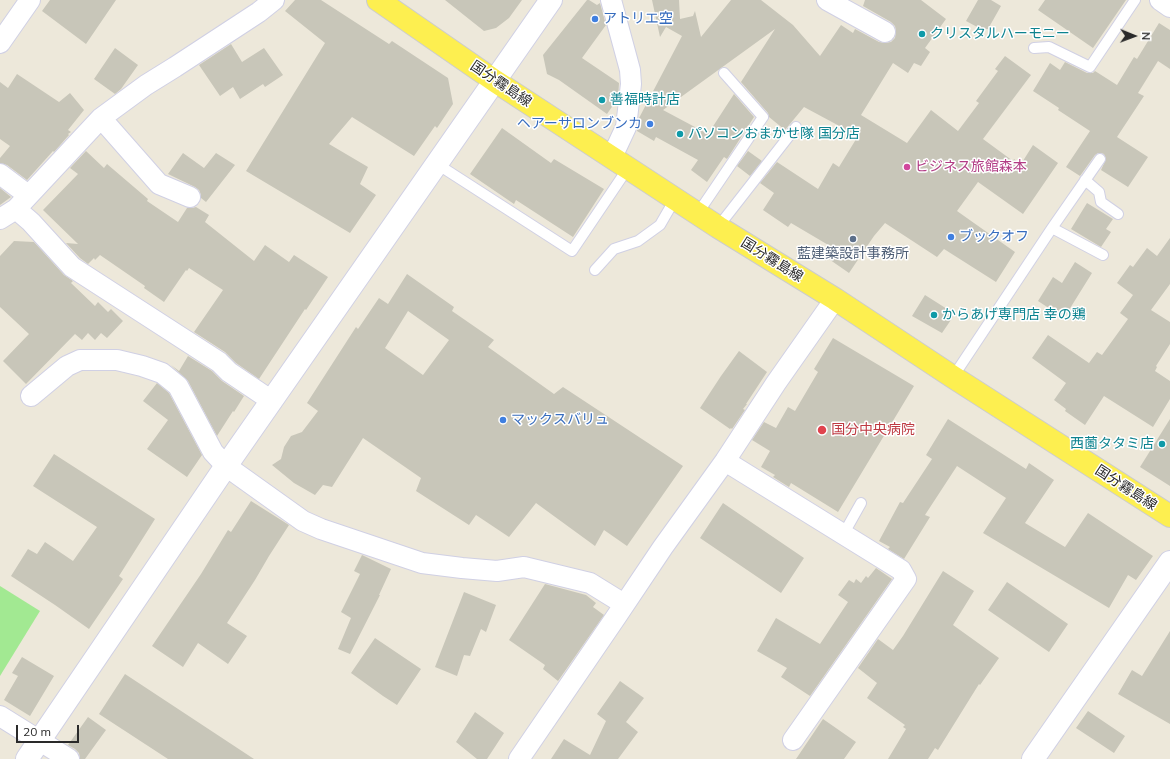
<!DOCTYPE html>
<html>
<head>
<meta charset="utf-8">
<style>
  body { margin:0 }
  #map { position:relative; width:1170px; height:759px; overflow:hidden; background:#ede8da; font-family:Mulish,sans-serif }
  canvas { display:block }
  .north { position:absolute; left:1114px; top:16px; width:40px; height:40px; -webkit-text-stroke:3px #fff; paint-order:stroke; rotate:91deg; font-size:11px; font-weight:700; line-height:16px; text-align:center; color:#2a2a2a }
  .north::after { content:''; display:block; margin:auto; width:14px; height:18px; background:#2a2a2a; clip-path:polygon(50% 0,100% 100%,50% 72%,0 100%) }
  .scale { position:absolute; left:16px; top:725px; width:63px; height:18px; box-sizing:border-box; border:2px solid #2a2a2a; border-top:0; padding-left:5px; font-size:12px; line-height:14px; white-space:nowrap; color:#2a2a2a; -webkit-text-stroke:3px #fff; paint-order:stroke }
</style>
</head>
<body>
<div id="map">
<canvas width="1170" height="759"></canvas>
<div class="north">N</div>
<div class="scale">20 m</div>
</div>
<script>
const context = document.querySelector('canvas').getContext('2d');
context.lineJoin = 'round';
function paint(path, color) {
  context.fillStyle = color;
  context.fill(path, 'evenodd');
}
function toPath(rows) {
  const path = new Path2D();
  for (const r of rows) {
    path.moveTo(r[0], r[1]);
    for (let i = 2; i < r.length; i += 2) path.lineTo(r[i], r[i + 1]);
  }
  return path;
}
function trace(path, color, width, dash) {
  context.strokeStyle = color;
  context.lineWidth = width;
  context.lineCap = dash ? 'butt' : 'round';
  context.setLineDash(dash || []);
  context.stroke(path);
}
function drawText(font, color, halo, rows, align = 'center') {
  context.font = font + ' Mulish,"Noto Sans JP",sans-serif';
  context.lineWidth = 3;
  context.setLineDash([]);
  context.textBaseline = 'middle';
  context.strokeStyle = halo;
  context.fillStyle = color;
  for (const [text, x, y, turn = 0] of rows) {
    context.save();
    context.translate(x, y);
    context.rotate((+turn || 0) * Math.PI / 180);
    context.textAlign = isNaN(turn) ? turn : align;
    if (halo) context.strokeText(text, 0, 0);
    context.fillText(text, 0, 0);
    context.restore();
  }
}
paint(toPath([
  [0,586,40,611,0,676]
]), '#a2e992');
paint(toPath([
  [50,0,116,0,86,44,42,11],
  [295,0,321,0,389,44,392,41,448,78,453,104,437,128,435,126,414,156,352,117,329,144,368,167,360,184,376,195,350,233,246,171,325,43,285,11],
  [445,0,522,0,509,18,496,28,484,31],
  [587,0,589,0,597,5,600,3,606,25,582,58,619,83,618,98,607,114,559,80,547,74,543,55],
  [652,0,679,0,680,19,693,16,695,11,701,37,731,0,761,0,793,25,820,56,841,25,853,33,855,29,879,42,885,43,891,42,895,38,896,31,895,26,891,22,863,6,865,0,921,0,946,19,925,48,930,52,921,66,914,63,908,73,893,63,861,115,907,143,931,110,958,131,979,103,976,101,998,71,995,69,1005,56,1031,75,983,139,1013,161,1014,159,1021,164,1033,145,1058,163,1023,214,978,182,957,211,1015,252,996,282,944,249,937,257,885,223,874,236,849,273,823,255,830,246,791,223,788,227,763,210,774,193,760,183,777,162,818,189,833,163,839,167,858,136,804,107,785,130,769,117,768,113,741,82,775,29,663,110,708,134,734,94,754,117,727,159,724,157,707,182,691,170,698,160,656,137,654,141,637,131,638,120,682,36,666,27,660,37],
  [978,0,991,0,1001,6,988,29,981,29,966,21],
  [1045,0,1126,0,1093,48,1038,10],
  [1159,23,1170,30,1170,69,1158,61,1138,93,1144,96,1117,137,1148,157,1128,187,1101,170,1106,159,1104,154,1101,153,1098,153,1095,155,1080,176,1066,167,1090,131,1058,110,1059,108,1033,91,1050,63,1060,70,1065,62,1087,73,1093,73,1095,71,1117,85,1134,57,1137,59],
  [231,44,242,62,264,48,283,75,265,87,263,84,240,99,233,87,220,96,199,65],
  [115,48,138,65,121,89,115,94,94,79],
  [17,74,59,102,70,93,84,110,68,130,71,132,68,134,69,135,54,152,53,151,27,180,7,165,0,163,0,158,10,146,0,139,0,82,8,88],
  [502,128,551,163,554,159,604,189,573,237,516,200,514,204,470,174],
  [86,151,104,168,107,164,148,199,147,201,178,222,187,208,192,208,196,207,209,215,205,222,254,261,265,245,289,262,294,255,328,277,306,310,305,309,259,379,236,363,225,352,194,332,223,290,189,268,187,271,186,270,164,302,144,288,145,286,100,255,95,260,94,258,88,264,80,258,66,243,78,244,43,210,78,174,70,168],
  [748,151,762,161,750,176,737,166],
  [183,153,204,168,216,153,235,165,206,202,201,198,201,195,199,190,195,187,168,174],
  [0,188,11,197,0,205],
  [1087,203,1113,219,1106,229,1111,232,1101,247,1071,229],
  [1170,238,1170,284,1151,310,1170,322,1170,344,1156,366,1157,367,1155,371,1170,381,1170,399,1153,427,1104,396,1085,425,1065,411,1066,409,1054,400,1066,383,1032,358,1048,335,1089,363,1097,352,1102,355,1128,319,1120,313,1133,295,1117,283,1130,265,1133,267,1147,248,1157,256],
  [14,241,34,242,64,275,73,281,71,283,95,306,98,302,108,312,111,309,123,321,107,338,101,333,95,340,88,333,82,340,75,334,26,384,3,361,29,334,0,307,0,256],
  [1075,262,1092,273,1064,318,1038,301,1053,277,1062,283],
  [407,274,454,307,452,311,494,340,488,347,554,394,563,387,683,466,627,546,604,530,595,546,536,503,509,537,476,515,469,525,416,491,421,478,363,438,332,487,323,485,315,495,294,483,272,465,281,459,284,447,291,436,302,432,318,411,307,403,356,327,358,329,379,298,388,304],
  [408,311,449,340,423,375,385,348],
  [925,295,955,314,942,333,912,316],
  [833,338,914,386,838,512,791,483,789,487,773,477,775,475,761,467,770,451,752,440,764,422,776,428,788,407,795,411,818,372,814,369],
  [739,351,767,372,746,404,747,404,743,409,745,410,732,429,731,428,730,429,700,408,721,376],
  [188,356,212,371,222,381,244,396,234,412,233,411,217,436,188,381,171,365,179,371],
  [157,383,169,393,202,455,187,477,147,449,168,420,143,401],
  [948,419,1026,469,1029,463,1054,480,1025,523,1065,547,1088,513,1153,556,1136,580,1128,575,1109,608,983,533,1006,498,957,466,925,515,930,517,904,559,888,549,890,547,879,541,900,502,903,503,932,459,926,455],
  [1170,419,1170,486,1140,467],
  [54,454,155,519,119,576,123,579,89,629,55,605,11,576,28,549,37,554,45,542,73,561,97,527,33,486],
  [251,501,289,525,269,556,255,580,227,623,247,636,228,664,198,643,183,667,152,646,201,574,228,530,231,532],
  [723,503,804,558,781,593,700,538],
  [362,555,391,569,379,595,380,595,350,654,338,649,351,618,341,612,360,574,354,571],
  [876,568,892,579,810,696,781,677,787,668,757,651,776,618,820,644,848,602,838,595,849,580,854,583,856,579,861,583,866,576,868,578],
  [943,571,974,591,953,625,999,658,980,685,979,684,938,750,935,748,928,759,888,759,906,729,903,727,905,725,867,698,877,683,858,668,878,639,893,650,903,636],
  [1007,582,1068,624,1049,652,988,610],
  [545,584,586,595,596,603,593,607,604,615,558,681,543,669,545,665,509,640],
  [464,592,496,605,486,632,481,629,470,656,464,655,457,676,435,667],
  [1170,631,1170,724,1118,694,1132,670,1142,676],
  [375,638,421,669,397,705,383,696,351,673],
  [22,657,54,676,30,716,4,700,18,676,12,673],
  [125,674,254,759,168,759,99,714],
  [620,681,644,698,626,722,638,732,618,759,551,759,564,739,590,755,606,721,597,714],
  [1088,711,1125,736,1114,753,1076,728],
  [475,712,504,733,487,759,477,759,456,742],
  [88,717,106,730,85,759,80,759,79,753,75,749,68,745],
  [823,719,856,742,844,759,796,759]
]), '#c8c6b9');
const service = toPath([
  [1034,48,1049,47,1090,67,1135,0],
  [437,164,572,251,628,168],
  [1085,180,1099,192,1101,202,1118,214],
  [698,213,763,117,724,73],
  [718,227,796,127],
  [1052,228,1103,255],
  [595,270,614,249,638,241,660,225,675,199],
  [953,377,1052,228,1100,159],
  [843,535,861,503]
]);
const minor = toPath([
  [611,0,630,70,631,84,626,127,612,157],
  [827,0,885,32],
  [1160,0,1170,7],
  [0,43,30,0],
  [101,118,159,184,190,197],
  [0,174,28,195],
  [16,209,31,222,72,267,219,362,229,372,272,401],
  [0,219,16,209,101,118,146,85,175,67,259,12,274,0],
  [31,396,67,366,80,360,117,360,142,366,162,373,178,386,213,452,226,466,303,521,321,529,422,563,462,568,497,571,524,567,590,583,624,604],
  [725,461,901,570,906,579,793,740],
  [0,716,69,759],
  [519,759,616,617,663,547,725,461,776,383,835,299]
]);
const tertiary = toPath([
  [27,759,226,466,551,0],
  [1033,759,1170,562]
]);
const primary = toPath([
  [378,0,495,81,718,227,835,299,953,377,1170,516]
]);
trace(service, '#d0d0e4', 12);
trace(minor, '#d0d0e4', 22);
trace(tertiary, '#d0d0e4', 24);
trace(primary, '#ccc', 24);
trace(service, '#fff', 10);
trace(minor, '#fff', 20);
trace(tertiary, '#fff', 22);
trace(primary, '#fdef50', 22);
for (const [x, y, r, color] of [
  [595,19,4,"#3f7fe0"],
  [922,34,4,"#0f9aa8"],
  [602,100,4,"#0f9aa8"],
  [650,124,4,"#3f7fe0"],
  [680,134,4,"#0f9aa8"],
  [907,167,4,"#d1479c"],
  [951,237,4,"#3f7fe0"],
  [853,239,4,"#5c6f8a"],
  [934,315,4,"#0f9aa8"],
  [503,420,4,"#3f7fe0"],
  [822,430,5,"#e0444e"],
  [1162,444,4,"#0f9aa8"]
]) {
  const dot = new Path2D();
  dot.arc(x, y, r, 0, 2 * Math.PI);
  context.fillStyle = color;
  context.fill(dot);
  trace(dot, '#fff', 1.5);
}
drawText('14px', '#366cbe', '#fff', [
  ["アトリエ空",603,19],
  ["ヘアーサロンブンカ",642,124,"right"],
  ["ブックオフ",959,237],
  ["マックスバリュ",511,420]
], 'left');
drawText('14px', '#0d838f', '#fff', [
  ["クリスタルハーモニー",930,34],
  ["善福時計店",610,100],
  ["パソコンおまかせ隊 国分店",688,134],
  ["からあげ専門店 幸の鶏",942,315],
  ["西薗タタミ店",1154,444,"right"]
], 'left');
drawText('14px', '#2a2a2a', '#fff', [
  ["国分霧島線",501,84,34],
  ["国分霧島線",772,260,32],
  ["国分霧島線",1126,488,33]
]);
drawText('14px', '#b23c85', '#fff', [
  ["ビジネス旅館森本",915,167]
], 'left');
drawText('14px', '#4e5e75', '#fff', [
  ["藍建築設計事務所",853,254]
]);
drawText('14px', '#be3a42', '#fff', [
  ["国分中央病院",831,430]
], 'left');
</script>
</body>
</html>
